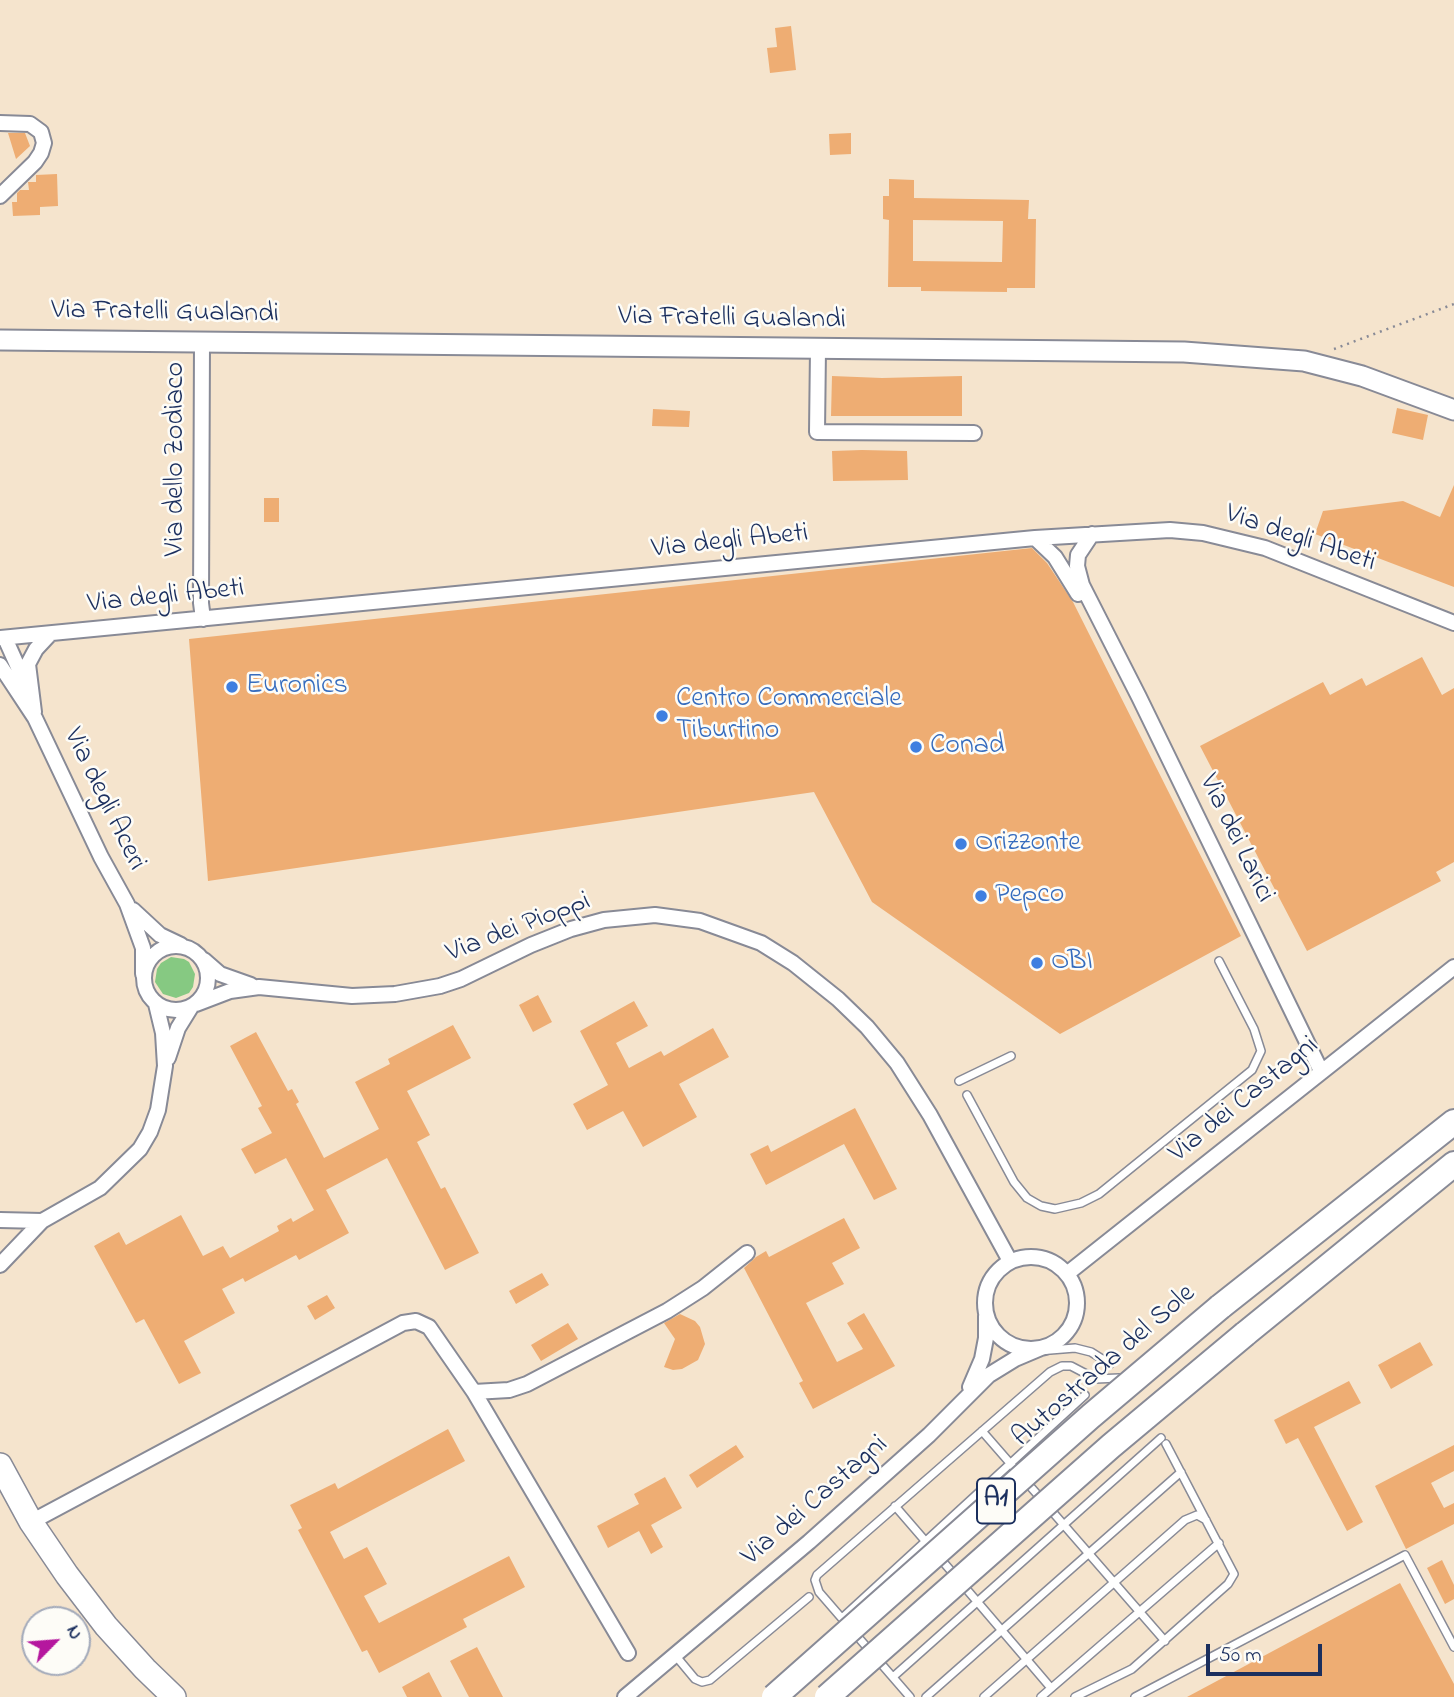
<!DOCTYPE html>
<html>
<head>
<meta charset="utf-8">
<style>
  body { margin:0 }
  #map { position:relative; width:1454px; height:1697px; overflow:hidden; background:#f5e4cd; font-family:"Indie Flower",sans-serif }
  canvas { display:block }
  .north { position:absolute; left:21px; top:1606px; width:70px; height:70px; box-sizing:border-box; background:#fdfcf7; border:2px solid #a3aaba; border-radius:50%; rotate:65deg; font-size:19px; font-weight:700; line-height:28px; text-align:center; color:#1b2f5e }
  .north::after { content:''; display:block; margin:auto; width:24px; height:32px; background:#b5179e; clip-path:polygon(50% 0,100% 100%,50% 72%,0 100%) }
  .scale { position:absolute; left:1206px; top:1644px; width:116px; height:32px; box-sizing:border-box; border:4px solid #1b2f5e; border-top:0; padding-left:9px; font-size:21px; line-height:24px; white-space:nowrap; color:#1b2f5e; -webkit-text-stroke:5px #fdfcf7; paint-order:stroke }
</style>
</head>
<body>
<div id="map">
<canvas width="1454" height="1697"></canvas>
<div class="north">N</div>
<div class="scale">50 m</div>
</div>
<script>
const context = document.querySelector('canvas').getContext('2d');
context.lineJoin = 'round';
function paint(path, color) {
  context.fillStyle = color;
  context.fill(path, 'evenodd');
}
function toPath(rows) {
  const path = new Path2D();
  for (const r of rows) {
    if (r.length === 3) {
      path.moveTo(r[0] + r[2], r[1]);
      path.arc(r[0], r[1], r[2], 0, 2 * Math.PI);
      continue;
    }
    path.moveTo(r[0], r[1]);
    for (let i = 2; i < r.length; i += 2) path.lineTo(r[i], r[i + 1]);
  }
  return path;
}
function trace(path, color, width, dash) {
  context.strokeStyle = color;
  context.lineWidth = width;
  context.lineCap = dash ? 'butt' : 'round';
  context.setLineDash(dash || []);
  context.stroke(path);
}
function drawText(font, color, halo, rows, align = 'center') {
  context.font = font + ' "Indie Flower",sans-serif';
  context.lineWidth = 5;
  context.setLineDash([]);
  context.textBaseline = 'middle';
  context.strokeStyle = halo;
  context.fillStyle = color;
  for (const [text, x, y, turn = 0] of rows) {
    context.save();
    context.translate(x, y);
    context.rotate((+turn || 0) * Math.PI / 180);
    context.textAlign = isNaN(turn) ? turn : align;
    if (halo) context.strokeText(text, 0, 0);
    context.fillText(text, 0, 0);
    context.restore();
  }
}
paint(toPath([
  [171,957,184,959,189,962,195,974,193,987,189,993,176,998,163,994,155,982,157,969,161,963]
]), '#86c982');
paint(toPath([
  [791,26,796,70,770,73,767,48,777,47,775,28],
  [8,133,25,133,30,146,16,159],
  [851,133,851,154,830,155,829,134],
  [57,174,58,206,40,207,40,215,13,216,12,202,17,202,17,193,20,190,29,190,28,182,36,182,36,175],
  [889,179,914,180,914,198,1029,200,1028,219,1036,219,1035,288,1007,288,1007,292,921,291,921,287,888,287,889,220,883,219,883,196,889,196],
  [913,220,1003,221,1002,262,913,261],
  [832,376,882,378,962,376,962,416,831,416],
  [1397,408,1428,415,1423,440,1392,433],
  [653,409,690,411,689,427,652,426],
  [862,450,907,451,908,480,833,481,832,451],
  [1454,485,1454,587,1315,534,1323,511,1403,501,1440,517],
  [264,498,279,498,279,522,264,522],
  [1032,548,1047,563,1073,602,1241,936,1060,1034,872,902,814,792,208,881,189,639],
  [1422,657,1442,695,1454,688,1454,862,1436,872,1441,881,1307,951,1200,746,1323,682,1330,695,1362,678,1366,686],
  [538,995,552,1022,533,1032,519,1005],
  [634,1001,648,1026,616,1043,629,1068,661,1051,664,1056,713,1028,729,1057,679,1084,697,1117,643,1147,623,1111,587,1130,573,1104,608,1085,580,1031],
  [453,1025,471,1058,407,1091,430,1135,417,1142,441,1189,445,1187,479,1253,445,1270,387,1158,326,1190,349,1233,299,1260,296,1255,245,1282,243,1278,222,1289,235,1313,184,1341,201,1373,179,1384,144,1319,136,1323,94,1246,119,1232,126,1245,181,1215,203,1256,223,1246,230,1258,279,1231,277,1226,291,1218,293,1222,314,1210,286,1158,255,1174,241,1149,272,1133,258,1108,262,1106,230,1046,256,1032,288,1091,292,1089,299,1102,296,1104,324,1158,379,1129,355,1082,390,1064,388,1059],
  [855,1108,897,1189,874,1200,844,1144,766,1185,750,1154,768,1145,771,1152],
  [844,1218,860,1248,832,1263,844,1284,806,1303,837,1362,863,1349,847,1323,864,1313,895,1366,813,1409,799,1383,803,1381,744,1268,756,1257,766,1251,769,1257],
  [542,1273,549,1285,516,1304,509,1291],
  [327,1295,335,1308,315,1320,307,1306],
  [680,1314,695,1321,700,1327,705,1344,698,1360,682,1369,673,1370,664,1367,675,1339,664,1323],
  [568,1323,578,1339,541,1361,531,1345],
  [1420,1342,1433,1365,1391,1389,1378,1365],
  [1349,1381,1361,1403,1314,1427,1363,1522,1347,1531,1298,1438,1286,1444,1274,1420],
  [448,1429,465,1461,330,1532,344,1559,367,1547,387,1584,364,1596,379,1623,509,1556,525,1587,463,1619,467,1627,379,1673,367,1650,362,1652,298,1530,302,1528,290,1505,335,1483,338,1489],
  [736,1445,744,1457,697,1488,689,1475],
  [1454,1445,1454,1471,1431,1483,1444,1508,1454,1503,1454,1524,1406,1549,1375,1486],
  [665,1477,682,1508,651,1525,663,1547,651,1554,639,1531,608,1548,597,1526,639,1504,634,1494],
  [1442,1560,1454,1585,1454,1599,1445,1604,1427,1568],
  [1400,1583,1454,1684,1454,1697,1187,1697],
  [477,1647,503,1697,469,1697,450,1661],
  [429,1672,442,1697,407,1697,402,1687]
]), '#eead73');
const lane = toPath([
  [959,1081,1011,1056],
  [967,1095,1014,1182,1027,1198,1041,1206,1055,1209,1081,1203,1099,1194,1252,1070,1261,1051,1254,1029,1219,961],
  [1038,1351,1075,1348,1091,1352,1110,1364],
  [982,1431,1165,1641],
  [895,1506,927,1543],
  [939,1557,1051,1688],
  [842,1618,1085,1395],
  [675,1655,695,1679,702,1682,710,1680,809,1597],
  [893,1677,1161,1438],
  [910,1697,819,1592,815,1580,817,1575,1050,1372,1062,1366,1071,1366,1096,1379,1119,1378],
  [926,1697,1181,1472],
  [984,1697,1185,1520,1197,1515,1206,1520],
  [1041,1697,1219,1543],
  [1075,1697,1132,1669,1228,1584,1234,1574,1166,1444],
  [1135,1697,1405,1555,1454,1647]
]);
const street = toPath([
  [0,123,30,124,41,132,44,143,41,153,35,162,0,196],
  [202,342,201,603,203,619],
  [818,349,817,432,974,433],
  [1092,534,1078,555,1077,566,1082,585,1139,697,1321,1071],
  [1035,538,1055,557,1078,594],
  [0,638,1035,538,1170,530,1203,533,1265,548,1454,623],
  [5,638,26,685],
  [0,665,35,718,101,857,127,904,143,948,143,974],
  [34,712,28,664,36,649,50,634],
  [133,910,160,935,181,945],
  [176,978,32],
  [204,960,220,974,251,985],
  [196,1004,230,991,259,987,352,996,395,994,440,986,461,979,531,945,571,929,604,920,655,915,700,921,761,943,793,963,838,999,867,1027,897,1063,930,1115,1010,1261],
  [168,1058,178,1028,191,1007],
  [0,1220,42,1221],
  [1031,1303,46],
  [0,1265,42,1221,100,1188,140,1149,150,1132,158,1110,165,1066,163,1033,156,1004],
  [1068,1273,1454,967],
  [970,1387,982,1359,986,1338,986,1316],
  [474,1392,628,1653],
  [31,1522,403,1323,416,1321,429,1327,474,1392,509,1390,527,1384,667,1311,703,1288,747,1253],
  [625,1697,809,1542,929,1435,989,1375,1015,1359,1041,1348]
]);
const secondary = toPath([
  [0,340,1184,352,1304,361,1362,376,1454,410]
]);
const primary = toPath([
  [0,1465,31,1522,67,1575,106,1626,145,1669,174,1697]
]);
const highway = toPath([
  [1220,1307,1454,1122],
  [1245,1334,1454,1164]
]);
trace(lane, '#888a96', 10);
trace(street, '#888a96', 18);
trace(secondary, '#888a96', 23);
trace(primary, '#888a96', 26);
trace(highway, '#888a96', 28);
trace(toPath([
  [1334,349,1454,304]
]), '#888a96', 2.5, [2, 5]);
trace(lane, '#fff', 7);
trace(street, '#fff', 14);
trace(secondary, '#fff', 19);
trace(primary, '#fff', 23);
trace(highway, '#fff', 24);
const highwayBridge = toPath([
  [774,1697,1091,1416,1220,1307],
  [827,1697,1111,1446,1245,1334]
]);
trace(highwayBridge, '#888a96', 28, []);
trace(highwayBridge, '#fff', 24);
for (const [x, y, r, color] of [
  [232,687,7,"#3f7fe0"],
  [662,716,7,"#3f7fe0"],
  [916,747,7,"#3f7fe0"],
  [961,844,7,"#3f7fe0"],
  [981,896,7,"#3f7fe0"],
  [1037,963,7,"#3f7fe0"]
]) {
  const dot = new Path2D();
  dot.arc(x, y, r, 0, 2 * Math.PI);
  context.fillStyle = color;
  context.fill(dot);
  trace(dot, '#fdfcf7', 2.5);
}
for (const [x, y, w] of [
  [996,1501,38]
]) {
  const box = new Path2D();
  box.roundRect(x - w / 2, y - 22.5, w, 45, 5);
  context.fillStyle = '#fdfcf7';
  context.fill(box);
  trace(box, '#1b2f5e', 2);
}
drawText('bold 26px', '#1b2f5e', null, [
  ["A1",996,1501]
]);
drawText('28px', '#1b2f5e', '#fdfcf7', [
  ["Via Fratelli Gualandi",165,314,1],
  ["Via Fratelli Gualandi",732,320,1],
  ["Via dello Zodiaco",177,459,-90],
  ["Via degli Abeti",1300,540,19],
  ["Via degli Abeti",730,543,-6],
  ["Via degli Abeti",166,598,-6],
  ["Via degli Aceri",103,800,64],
  ["Via dei Larici",1235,839,64],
  ["Via dei Pioppi",519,929,-21],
  ["Via dei Castagni",1245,1101,-39],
  ["Autostrada del Sole",1105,1367,-41],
  ["Via dei Castagni",816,1502,-41]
]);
drawText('28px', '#366cbe', '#fdfcf7', [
  ["Euronics",246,687],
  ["Centro Commerciale",676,700],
  ["Tiburtino",676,732],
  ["Conad",930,747],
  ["Orizzonte",975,844],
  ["Pepco",995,896],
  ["OBI",1051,963]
], 'left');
</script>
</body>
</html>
